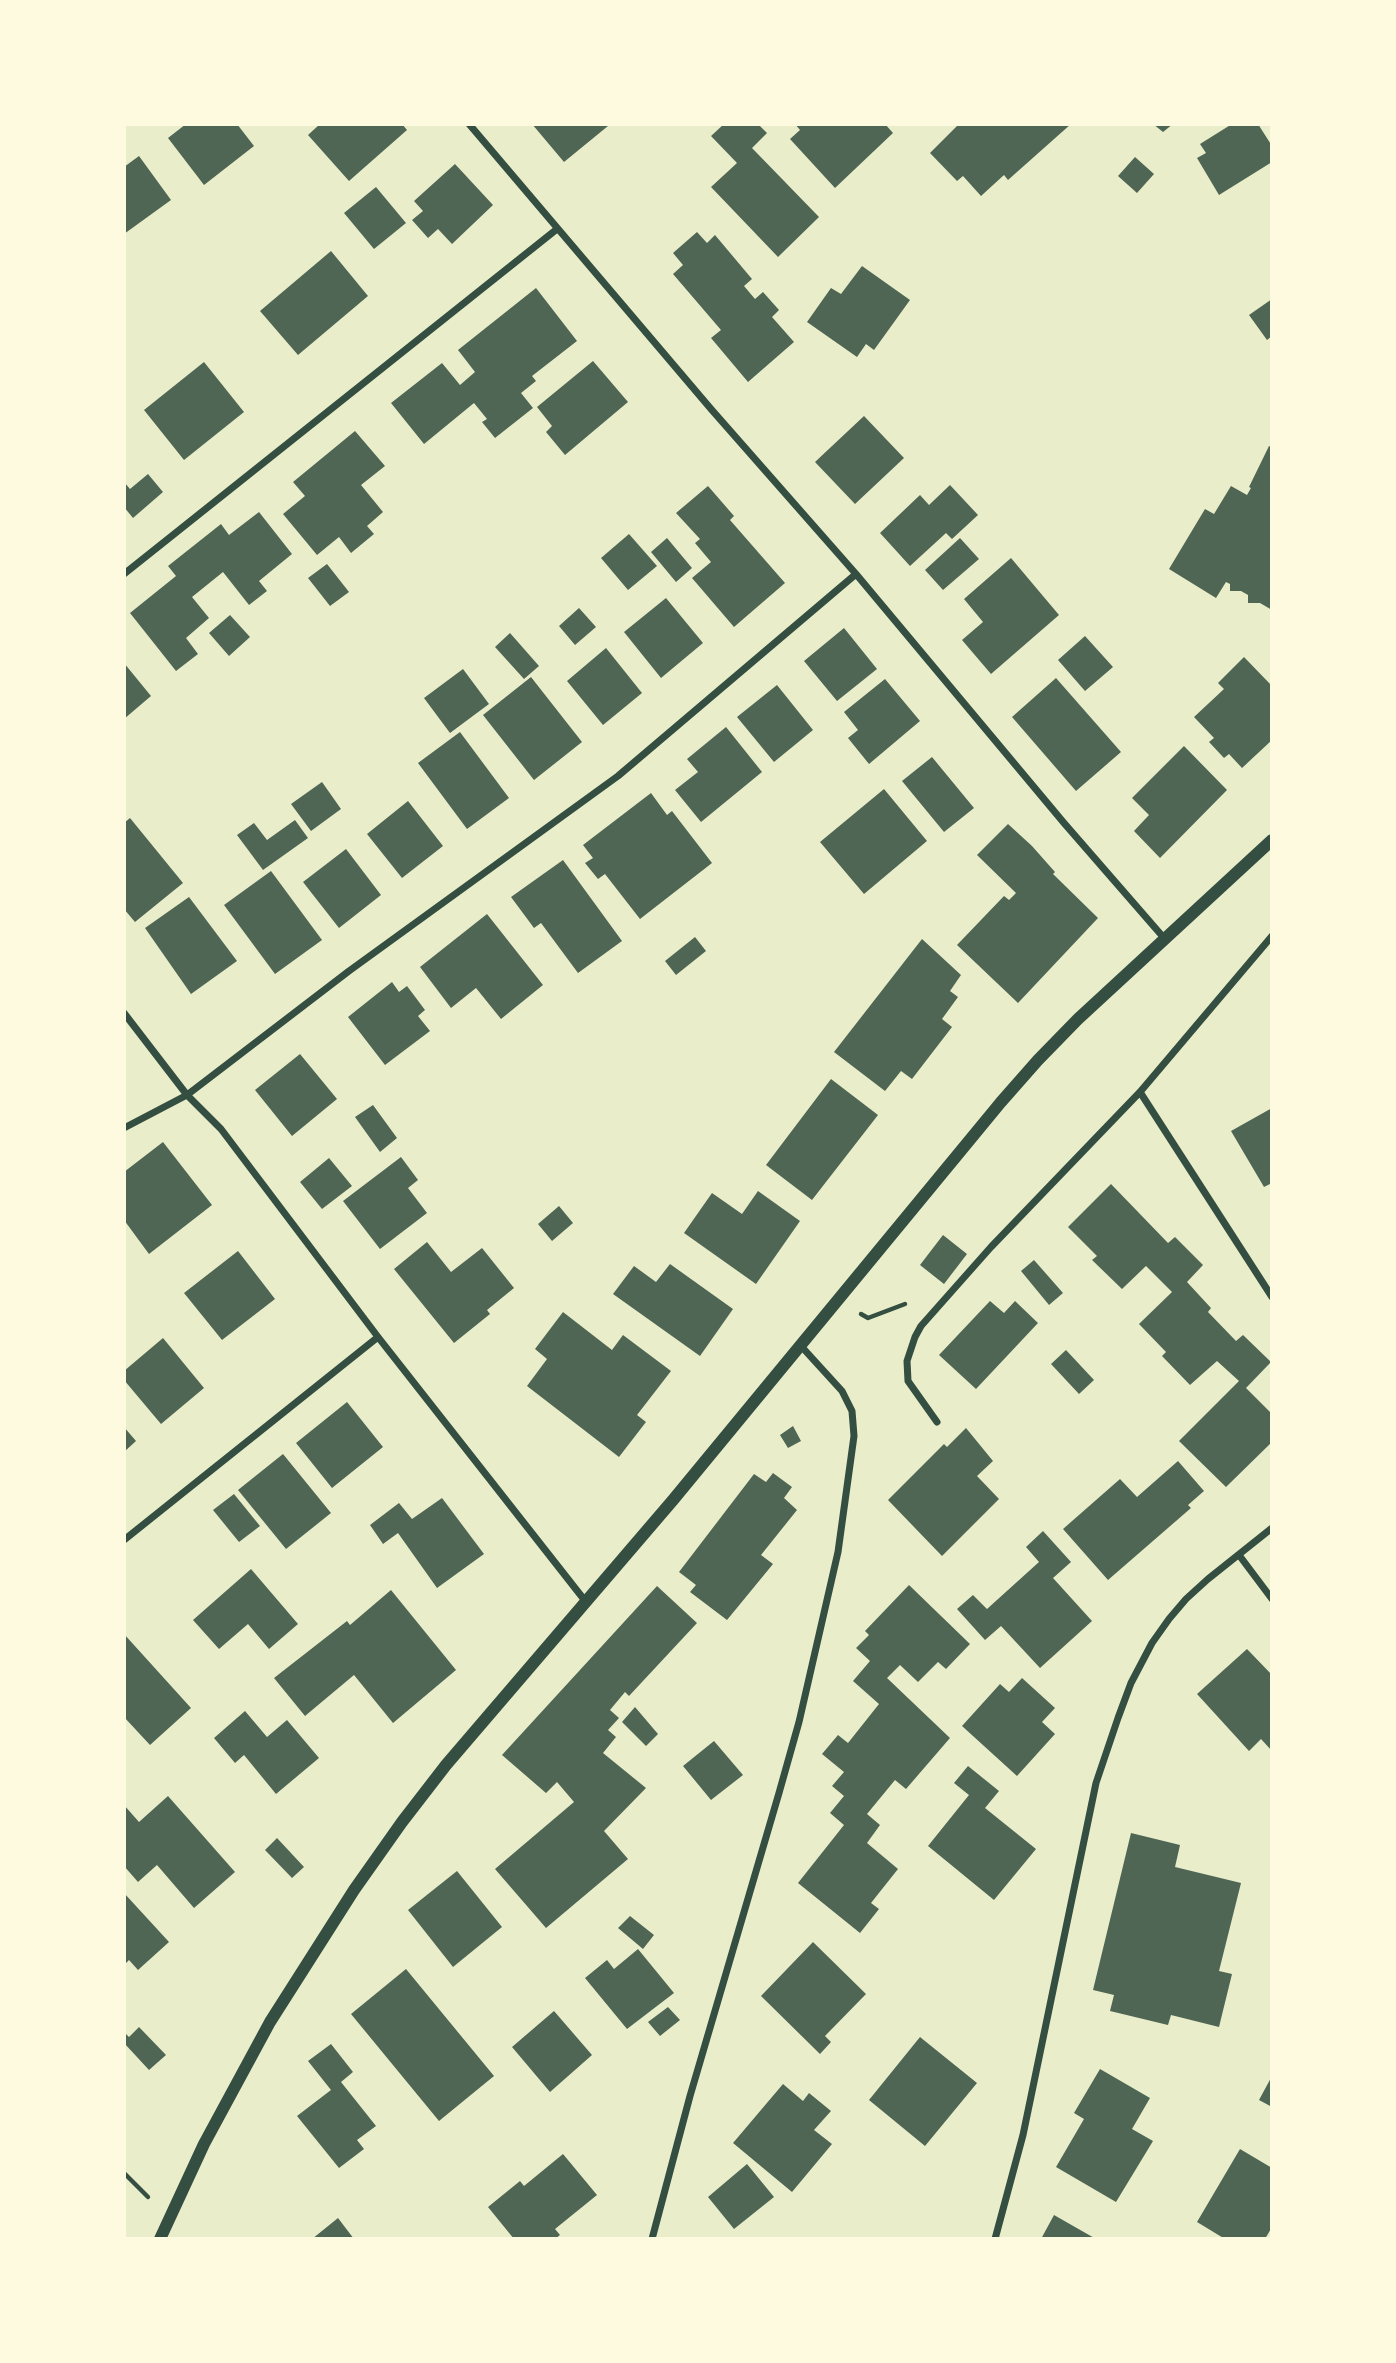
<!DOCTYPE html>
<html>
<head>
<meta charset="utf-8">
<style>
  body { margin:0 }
  #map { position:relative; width:1396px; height:2363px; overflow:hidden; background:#e9edc9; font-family:Arial,sans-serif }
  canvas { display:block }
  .frame { position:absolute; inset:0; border:126px solid #fefae0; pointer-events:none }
</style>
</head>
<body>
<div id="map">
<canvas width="1396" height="2363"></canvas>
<div class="frame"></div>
</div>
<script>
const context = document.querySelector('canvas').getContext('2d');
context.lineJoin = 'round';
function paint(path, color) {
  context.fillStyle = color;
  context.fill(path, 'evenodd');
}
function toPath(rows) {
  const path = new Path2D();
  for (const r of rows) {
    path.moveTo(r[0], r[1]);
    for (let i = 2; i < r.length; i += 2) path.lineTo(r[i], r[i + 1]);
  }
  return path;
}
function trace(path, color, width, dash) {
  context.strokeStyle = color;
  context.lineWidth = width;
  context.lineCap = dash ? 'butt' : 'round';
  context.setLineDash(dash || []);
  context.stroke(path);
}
paint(toPath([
  [186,124,237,124,254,146,204,185,168,138],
  [320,124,402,124,407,130,349,181,308,135],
  [532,124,606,124,608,126,564,162],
  [724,124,758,124,767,133,752,148,819,217,778,257,711,187,737,163,711,136],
  [795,124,885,124,893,133,835,188,790,139,800,130],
  [959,124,1071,124,1008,180,1004,175,981,196,963,176,957,181,930,153],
  [1153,124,1173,124,1163,132],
  [1232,124,1258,124,1272,146,1272,162,1219,195,1197,158,1206,153,1200,144],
  [139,156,171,200,124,234,124,167],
  [1135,157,1154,174,1137,193,1118,176],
  [455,164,493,205,452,244,438,229,428,238,412,220,423,211,414,201],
  [376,187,406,223,374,249,344,213],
  [697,232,707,243,715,235,752,279,744,286,755,299,763,292,779,310,772,317,794,342,748,382,711,338,721,330,673,274,683,265,673,253],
  [331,251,368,296,298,355,260,311],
  [862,266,910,300,874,350,866,344,857,357,807,322,831,288,841,294],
  [536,288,577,341,532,376,536,381,521,393,533,408,495,438,482,422,487,419,474,403,424,444,391,403,442,363,460,385,475,372,458,350],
  [1272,299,1272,336,1267,340,1249,315],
  [593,361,628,402,565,455,546,432,552,426,537,407],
  [204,362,244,412,184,460,144,410],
  [864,416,904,458,855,504,815,462],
  [355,431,385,466,361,485,383,512,367,526,374,534,351,553,339,537,317,555,283,514,305,496,293,482],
  [1269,446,1272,447,1272,610,1260,603,1248,603,1248,595,1241,591,1230,591,1230,584,1226,582,1216,598,1169,569,1205,509,1214,514,1231,486,1247,495,1251,488,1249,487],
  [148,474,163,492,133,518,124,507,124,482,130,489],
  [950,485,978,515,952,539,946,533,910,566,880,533,920,495,929,505],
  [708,486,734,516,730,520,785,583,734,627,692,578,711,562,695,543,700,539,676,513],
  [259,512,292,554,259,581,267,591,249,605,223,572,192,597,209,618,186,638,198,654,176,671,130,613,176,576,168,566,221,524,229,535],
  [629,534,657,566,628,590,601,558],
  [667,538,692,568,676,582,651,552],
  [960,538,979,559,943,590,925,570],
  [1011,558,1059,615,991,674,962,640,983,622,964,599],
  [327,564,349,592,330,606,308,578],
  [666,598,703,643,661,678,624,632],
  [579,608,596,627,575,645,559,626],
  [230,615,250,637,229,656,209,633],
  [844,628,877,669,837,701,804,661],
  [510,633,539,666,524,679,495,647],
  [1085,636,1113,667,1085,691,1058,660],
  [606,648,642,693,603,725,567,681],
  [1244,657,1272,686,1272,740,1242,768,1229,754,1224,758,1209,742,1214,738,1194,717,1224,689,1218,683],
  [124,663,151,696,124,719],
  [463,669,489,704,450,733,424,698],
  [531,677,582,742,534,780,483,715],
  [1056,678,1121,752,1076,791,1012,717],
  [885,679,920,721,869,764,848,738,858,730,844,712],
  [777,685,813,730,774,762,737,717],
  [726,727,762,772,701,822,675,790,698,772,687,759],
  [460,732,509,798,467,829,418,763],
  [1184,746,1227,790,1160,858,1134,831,1149,815,1132,798],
  [932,757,974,808,944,832,902,781],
  [322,782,341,809,311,831,291,804],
  [884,789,927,841,864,894,820,842],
  [651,793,667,815,672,811,712,863,640,919,605,874,598,879,585,863,593,858,583,845],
  [408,801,443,846,402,878,367,834],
  [130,818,183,883,135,922,124,909,124,823],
  [295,820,308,838,263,870,237,835,254,823,267,840],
  [1008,824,1032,846,1055,872,1053,874,1098,918,1018,1003,957,945,1004,896,1009,900,1016,893,977,855],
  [346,849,381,895,339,928,303,882],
  [563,860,622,941,578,973,541,923,534,928,511,897],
  [271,871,322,940,275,974,224,905],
  [189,897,237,961,191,994,145,928],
  [487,914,543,985,501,1019,476,988,451,1008,420,967],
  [695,937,706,951,676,975,665,961],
  [922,939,961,975,950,991,958,997,942,1019,952,1027,912,1079,901,1071,885,1091,834,1052],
  [392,982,399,992,407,986,425,1010,418,1016,430,1031,385,1065,348,1017],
  [300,1054,337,1099,292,1136,255,1090],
  [831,1079,878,1115,812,1200,766,1165],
  [373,1105,397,1138,380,1152,355,1117],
  [1272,1108,1272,1183,1264,1187,1231,1131],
  [163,1142,212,1205,149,1254,124,1220,124,1172],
  [401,1157,418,1180,408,1188,427,1213,380,1249,343,1201],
  [329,1158,352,1186,322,1209,300,1182],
  [1111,1184,1168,1243,1175,1237,1203,1265,1187,1282,1211,1308,1208,1312,1236,1341,1243,1335,1271,1362,1246,1388,1272,1414,1272,1442,1226,1487,1179,1441,1239,1381,1217,1361,1190,1385,1162,1356,1166,1352,1139,1324,1172,1292,1146,1266,1122,1289,1092,1260,1097,1256,1068,1227],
  [758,1191,800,1221,756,1284,684,1233,712,1193,742,1214],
  [559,1206,573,1223,552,1241,538,1224],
  [943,1235,967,1254,944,1284,920,1265],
  [427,1242,451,1272,482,1248,514,1288,487,1310,490,1314,454,1343,394,1269],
  [238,1251,275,1299,222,1340,184,1293],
  [1034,1260,1063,1293,1049,1305,1021,1271],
  [670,1264,733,1309,700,1356,613,1294,634,1266,656,1282],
  [990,1301,1004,1313,1015,1301,1038,1323,976,1389,939,1355],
  [563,1312,612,1350,623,1335,671,1371,637,1415,646,1422,619,1457,527,1386,547,1359,535,1349],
  [163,1338,204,1388,161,1424,124,1380,124,1371],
  [1066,1350,1094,1380,1079,1394,1051,1364],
  [347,1402,383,1447,332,1488,296,1443],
  [793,1426,801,1441,788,1448,780,1435],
  [124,1427,136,1441,124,1452],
  [966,1428,993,1461,977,1476,999,1499,942,1556,888,1500,944,1444,947,1447],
  [283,1454,331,1513,286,1549,238,1490],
  [1178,1461,1204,1491,1188,1505,1191,1508,1108,1580,1063,1529,1120,1479,1137,1497],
  [773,1473,792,1487,784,1498,797,1510,761,1555,773,1564,727,1620,690,1592,696,1585,679,1572,754,1474,766,1482],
  [234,1494,260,1526,239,1542,213,1510],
  [442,1498,484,1554,437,1588,398,1533,383,1544,370,1525,399,1503,412,1519],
  [1043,1531,1071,1562,1053,1578,1092,1621,1040,1668,1001,1626,985,1640,957,1609,973,1595,987,1609,1039,1562,1026,1547],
  [251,1569,298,1624,269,1649,248,1624,219,1649,193,1620],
  [909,1585,970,1644,946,1669,938,1662,918,1682,900,1665,887,1678,950,1738,906,1789,895,1780,867,1814,880,1825,867,1843,898,1869,871,1903,879,1909,860,1933,798,1883,844,1825,830,1813,844,1796,832,1786,844,1772,822,1754,838,1735,848,1743,879,1704,853,1681,870,1661,856,1648,869,1635,865,1631],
  [657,1586,697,1623,629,1696,625,1692,610,1710,619,1718,608,1730,616,1737,603,1753,646,1788,604,1831,628,1859,546,1928,495,1869,574,1802,557,1782,546,1793,502,1755],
  [391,1590,456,1670,393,1723,354,1675,305,1716,274,1678,347,1621,350,1625],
  [124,1634,191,1708,150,1745,124,1717],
  [1247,1649,1272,1675,1272,1751,1261,1739,1249,1751,1197,1694],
  [1022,1678,1055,1708,1042,1722,1055,1734,1017,1776,962,1726,1000,1684,1009,1692],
  [635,1707,658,1734,646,1746,622,1722],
  [245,1711,267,1737,287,1720,319,1758,276,1794,244,1755,235,1763,214,1738],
  [714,1741,743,1775,711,1800,683,1766],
  [968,1766,999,1791,985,1808,1036,1849,994,1900,928,1846,969,1795,954,1783],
  [168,1796,235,1872,194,1908,157,1865,138,1882,124,1866,124,1805,139,1822],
  [1131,1833,1180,1845,1175,1867,1241,1883,1219,1971,1232,1974,1219,2027,1171,2015,1168,2025,1110,2011,1114,1995,1093,1990],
  [277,1838,304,1867,292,1878,265,1850],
  [457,1871,502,1927,453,1967,408,1910],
  [124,1893,169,1942,138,1970,129,1960,124,1965],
  [630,1916,654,1935,643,1949,618,1928],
  [813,1942,866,1994,825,2036,831,2042,820,2054,761,1996],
  [638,1949,674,1993,627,2029,585,1978,607,1960,614,1969],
  [406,1969,494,2076,439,2121,351,2014],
  [668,2007,680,2020,660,2036,648,2022],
  [554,2011,592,2055,550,2092,512,2047],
  [139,2027,166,2055,149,2070,124,2043,124,2032,129,2037],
  [920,2037,977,2083,925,2146,869,2100],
  [331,2044,353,2072,341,2082,376,2126,357,2140,364,2149,339,2168,297,2116,331,2090,308,2061],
  [1100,2069,1150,2098,1132,2129,1153,2141,1116,2202,1056,2167,1084,2119,1074,2113],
  [1272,2076,1272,2107,1259,2100],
  [783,2084,803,2101,809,2093,831,2111,814,2130,832,2144,792,2192,733,2143],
  [1240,2149,1272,2168,1272,2227,1265,2239,1225,2239,1197,2222],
  [563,2154,597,2195,555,2229,560,2235,555,2239,514,2239,488,2207,520,2181,524,2186],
  [747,2164,774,2197,734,2229,708,2197],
  [1054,2215,1096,2239,1041,2239],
  [338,2218,354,2239,312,2239]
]), '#4f6655');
trace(toPath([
  [861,1314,868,1318,905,1304],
  [124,2173,148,2197]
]), '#344e41', 4.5);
trace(toPath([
  [469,124,711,409,856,574,1064,823,1164,938],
  [124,574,557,229],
  [124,1013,187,1095,221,1129,378,1337,586,1602],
  [1140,1092,1272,1297],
  [124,1128,187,1095,349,971,618,776,856,574],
  [937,1422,908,1381,907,1361,915,1337,921,1326,991,1247,1140,1092,1272,936],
  [124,1540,378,1337],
  [1239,1555,1272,1599],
  [652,2239,690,2096,779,1793,799,1722,838,1552,854,1436,852,1411,842,1391,801,1346],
  [995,2239,1023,2135,1096,1783,1118,1718,1131,1683,1152,1643,1169,1619,1186,1599,1208,1579,1272,1528]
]), '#344e41', 7);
trace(toPath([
  [160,2239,204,2144,270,2022,354,1890,402,1822,446,1765,673,1500,1001,1102,1038,1060,1078,1019,1272,840]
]), '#344e41', 12);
</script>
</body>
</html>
